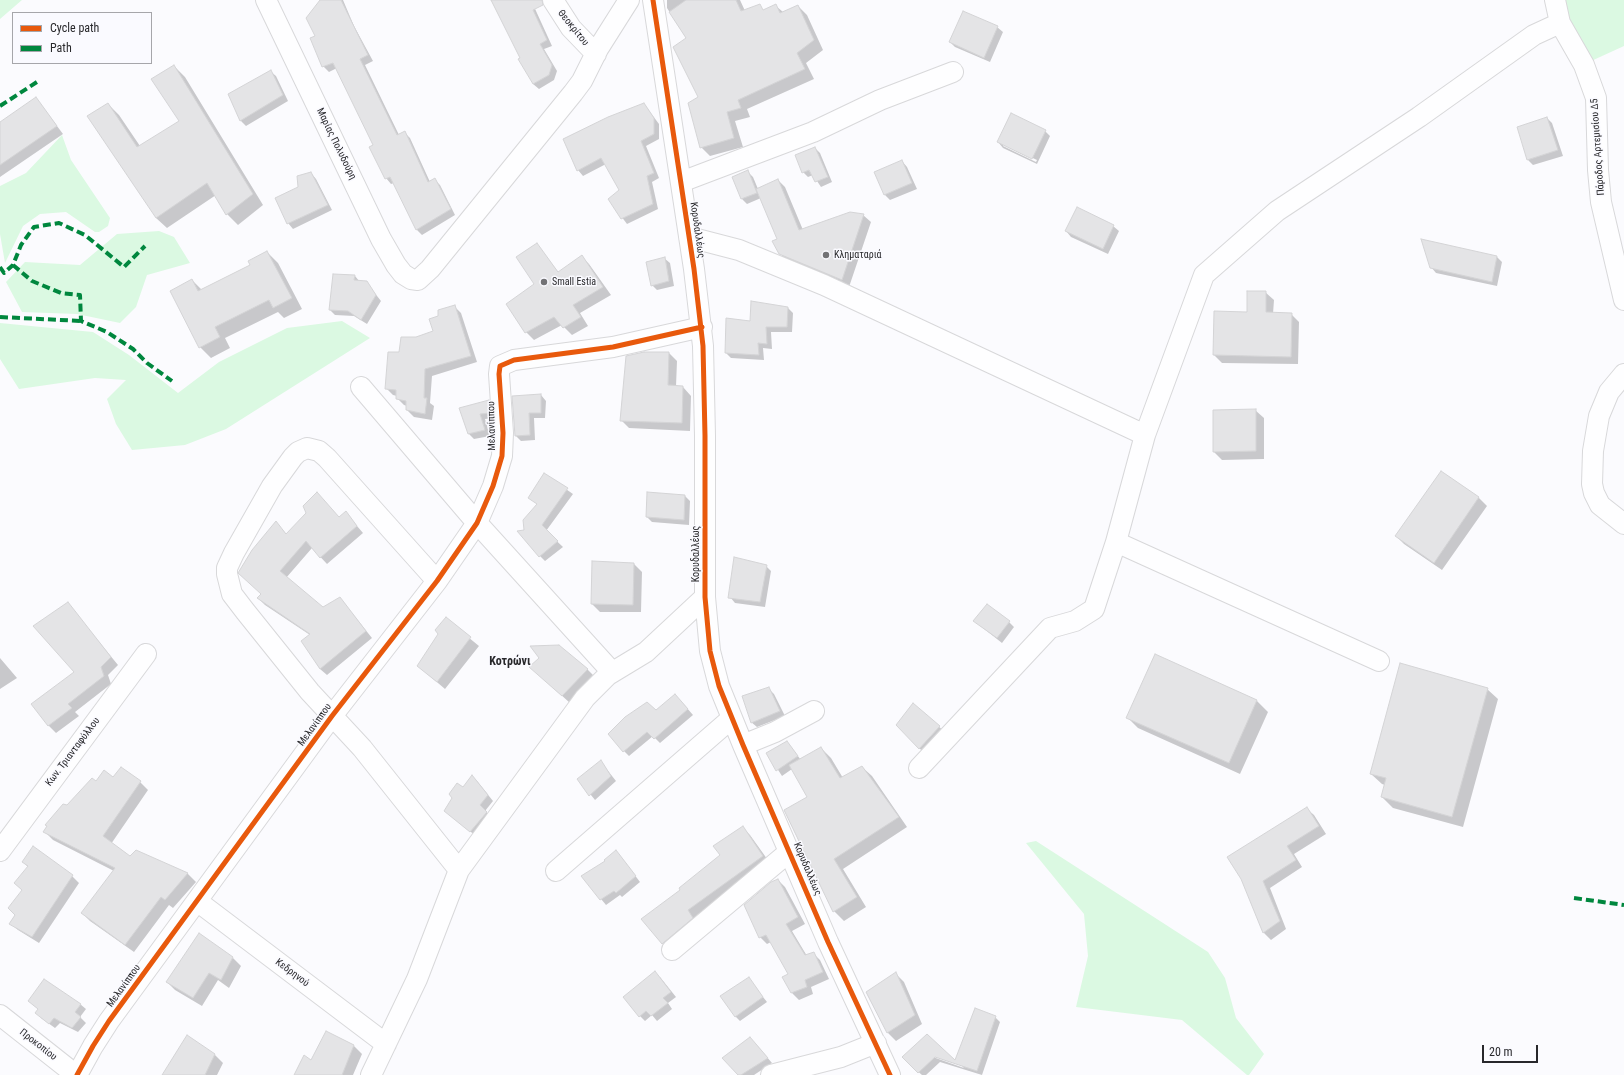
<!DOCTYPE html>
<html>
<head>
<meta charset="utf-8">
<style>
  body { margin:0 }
  #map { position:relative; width:1624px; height:1075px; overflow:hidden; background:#fbfbfe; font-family:"Roboto Condensed",sans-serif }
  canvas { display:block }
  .legend { position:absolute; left:12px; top:12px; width:140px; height:52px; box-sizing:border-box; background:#fafaff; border:1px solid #a6a6aa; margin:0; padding:5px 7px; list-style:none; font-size:12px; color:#28282b }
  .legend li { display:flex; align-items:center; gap:8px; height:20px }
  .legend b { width:20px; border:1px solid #a6a6aa }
  .scale { position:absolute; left:1482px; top:1045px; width:56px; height:18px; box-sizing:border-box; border:2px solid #28282b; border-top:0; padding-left:5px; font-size:12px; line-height:14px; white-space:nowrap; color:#28282b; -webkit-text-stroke:3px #fafaff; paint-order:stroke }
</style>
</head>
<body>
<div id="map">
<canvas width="1624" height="1075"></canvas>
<ul class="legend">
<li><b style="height:5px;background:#e8590c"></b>Cycle path</li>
<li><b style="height:5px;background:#00873e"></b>Path</li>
</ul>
<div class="scale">20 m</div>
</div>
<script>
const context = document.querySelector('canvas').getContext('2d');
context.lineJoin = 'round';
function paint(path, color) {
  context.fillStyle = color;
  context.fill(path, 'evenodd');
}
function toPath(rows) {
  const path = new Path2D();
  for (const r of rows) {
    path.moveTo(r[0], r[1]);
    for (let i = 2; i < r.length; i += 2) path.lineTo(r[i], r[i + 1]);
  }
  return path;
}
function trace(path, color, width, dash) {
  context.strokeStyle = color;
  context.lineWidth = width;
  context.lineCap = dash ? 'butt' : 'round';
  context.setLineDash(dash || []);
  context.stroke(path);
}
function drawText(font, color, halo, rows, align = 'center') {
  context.font = font + ' "Roboto Condensed",sans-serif';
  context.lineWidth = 3;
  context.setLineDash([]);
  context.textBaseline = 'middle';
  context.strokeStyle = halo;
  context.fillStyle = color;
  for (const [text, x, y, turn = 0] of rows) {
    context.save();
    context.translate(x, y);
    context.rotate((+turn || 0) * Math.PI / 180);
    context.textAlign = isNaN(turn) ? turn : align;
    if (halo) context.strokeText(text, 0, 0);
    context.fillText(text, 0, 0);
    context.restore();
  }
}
paint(toPath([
  [0,0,22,0,0,19],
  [1564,0,1624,0,1624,46,1589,62,1566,12],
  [62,135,71,160,110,218,108,226,99,232,95,232,66,212,40,214,23,226,5,263,0,234,0,186,26,173],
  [159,231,174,237,190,263,147,275,136,307,120,323,77,314,22,312,6,282,25,262,80,265,117,234],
  [342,321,370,338,226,429,185,445,132,450,116,424,107,399,126,380,95,378,19,389,0,359,0,323,93,332,129,355,178,393,219,362,287,328],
  [1036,841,1208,952,1225,978,1236,1018,1264,1054,1249,1075,1247,1075,1182,1020,1076,1007,1088,956,1084,914,1026,843]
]), '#dbf9e2');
paint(toPath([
  [321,0,343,0,354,26,373,61,365,65,399,135,405,133,410,138,430,182,435,180,440,185,455,215,422,235,417,230,394,183,391,184,386,178,375,146,337,68,329,72,323,66,316,37],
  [494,0,531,0,552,46,544,49,557,71,554,80,539,89,533,84],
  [667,0,740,0,746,13,729,26,776,6,783,12,798,6,807,15,823,50,806,63,814,79,747,109,750,117,735,121,743,147,710,156,701,147,699,97,687,39,667,8],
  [997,27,1003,32,990,62,955,47,950,42],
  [174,66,185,77,263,205,238,225,227,214,216,195,167,228,156,218,108,104,119,115,140,146,180,121],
  [270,71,276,76,288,101,246,126,241,121,230,94],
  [36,98,63,134,0,177,0,123],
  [644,104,659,124,659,139,646,146,659,178,652,182,658,209,627,224,609,200,621,190,606,164,583,176,578,170],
  [1547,118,1552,123,1563,156,1533,165,1528,160],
  [1045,131,1050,136,1037,164,1003,148,998,142],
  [1003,144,1037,160,1036,162,1003,146],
  [815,148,820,153,832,182,821,187,813,175,808,177,803,172],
  [902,161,907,167,917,189,890,200,885,195,875,172],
  [748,172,753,177,758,189,778,180,785,187,803,230,863,215,871,222,849,287,787,261,780,253,779,239,761,198,747,204,742,199],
  [311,173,316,179,332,210,293,229,288,223,299,187],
  [1113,226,1119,231,1108,254,1071,237,1066,231],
  [1423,241,1497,257,1502,262,1497,286,1436,273,1431,267],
  [536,244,559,273,581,256,589,264,611,295,580,313,588,326,572,335,562,325,534,340,526,332,535,284],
  [267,252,278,263,302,309,284,318,278,312,225,338,230,348,211,358,200,347,192,280,202,290,251,266],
  [664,258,670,263,674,286,657,290,652,285],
  [355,276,360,282,366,282,381,301,367,324,354,316,335,315,330,310],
  [1265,292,1274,300,1273,314,1291,314,1299,322,1298,364,1222,363,1214,355],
  [454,306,461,313,477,362,432,376,430,403,434,406,432,420,414,417,407,410,407,406,404,405,397,398,397,396,393,395,386,388,400,353,416,338,435,332,439,317],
  [788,308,793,313,792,332,771,332,772,349,763,348,764,360,731,358,726,353,751,322],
  [669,353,677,361,676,387,683,387,691,396,690,431,629,428,621,420],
  [541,395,546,401,545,418,534,418,535,440,521,441,516,436,513,397],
  [489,401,494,406,495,418,485,419,490,436,474,439,469,434,460,409],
  [1255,410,1264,418,1264,459,1222,460,1214,452],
  [1441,472,1479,498,1487,506,1442,570,1404,544,1396,536],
  [544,474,573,494,546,531,563,547,545,561,540,556,525,531,538,505,530,497],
  [685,496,690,501,689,525,652,522,647,517],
  [346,513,363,533,327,564,312,548,286,578,323,609,340,598,372,638,327,675,320,669,302,641,310,635,265,605,258,598,262,594,282,529,287,535,339,518],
  [634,564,642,572,641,612,600,612,592,604],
  [766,566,771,571,765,607,735,603,730,597],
  [68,604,118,665,108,675,111,684,75,712,79,716,56,733,48,725,75,672],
  [446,619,479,646,445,689,418,666,440,634],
  [974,621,1009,622,1014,627,1002,643],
  [1155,656,1257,701,1268,712,1240,774,1138,728,1128,718],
  [0,658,17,678,0,689],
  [587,669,595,677,570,703,539,675],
  [768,688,774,694,785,716,757,727,751,722],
  [1487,689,1498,699,1463,827,1393,808,1382,797,1385,785,1382,784,1371,774],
  [680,700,693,715,660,743,653,736,629,756,624,751,656,711],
  [914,705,945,732,925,754,897,725],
  [787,742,801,760,821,748,831,758,843,778,862,767,872,776,907,827,843,869,866,907,844,921,834,911,808,797,792,769,782,776,767,753],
  [601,762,616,781,595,800,578,779],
  [113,778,140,782,148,790,111,844,130,857,136,851,188,874,196,882,173,908,169,905,134,952,90,921,82,913,114,871,53,840,45,832,67,807,96,782],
  [477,781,493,801,485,811,492,818,476,836,451,816,463,789],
  [1306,808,1314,815,1326,834,1294,854,1302,867,1270,888,1286,929,1271,940,1264,933,1242,878],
  [743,828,750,835,770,863,694,918,699,925,670,950,642,919,682,890,721,856],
  [621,857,640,882,622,897,620,895,606,905,582,876,607,861],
  [23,862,72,876,79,883,39,943,18,930,11,924,16,915,23,891,15,883,28,867],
  [778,880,785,887,805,924,792,931,807,956,813,953,820,960,829,979,811,987,813,994,799,1000,792,993,783,977,789,974,771,942,767,944,760,937],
  [233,958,241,966,229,988,218,980,202,1006,175,990,167,982],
  [896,974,904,982,922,1024,896,1041,888,1033,867,993],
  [660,977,676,997,668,1003,672,1009,657,1021,652,1015,645,1021,640,1016],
  [748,978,767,1002,740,1021,735,1016],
  [29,1001,80,1004,86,1009,80,1017,86,1023,78,1032,60,1023,55,1028,41,1018,39,1010],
  [995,1017,1000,1022,982,1075,940,1062,926,1075,922,1075,908,1063,927,1035,955,1062],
  [930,1055,961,1065,964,1068,930,1056],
  [188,1037,215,1055,223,1063,217,1075,163,1075],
  [755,1043,772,1063,754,1075,739,1075],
  [354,1046,362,1054,353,1075,300,1075,312,1061]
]), '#0003');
const building = toPath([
  [320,0,341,0,368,55,360,59,397,135,405,131,428,182,435,178,451,209,416,230,390,177,385,179,369,147,373,145,333,63,322,67,310,38,315,36,306,18,320,0],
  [491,0,542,0,543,5,533,10,547,40,540,44,552,65,549,75,533,84,518,59,520,58,491,0],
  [686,0,736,0,741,11,760,4,763,10,776,4,780,13,798,5,814,40,797,53,805,69,738,100,741,108,727,112,734,138,700,148,688,103,698,97,673,47,686,38,669,12,686,0],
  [963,11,998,26,984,58,949,42,963,11],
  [174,65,253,194,226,215,207,183,156,218,87,116,108,103,137,147,179,121,151,79,174,65],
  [271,70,283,95,240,121,228,94,271,70],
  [36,97,57,126,0,165,0,122,36,97],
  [644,103,654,118,654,134,641,141,654,173,647,176,653,204,621,219,608,199,619,190,601,158,577,171,563,139,608,117,644,103],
  [1011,113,1046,130,1032,159,997,142,1011,113],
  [1547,117,1558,150,1527,160,1517,127,1547,117],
  [815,147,828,177,815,182,809,170,802,173,795,155,815,147],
  [902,160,912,183,884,195,874,172,902,160],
  [748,170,757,193,741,199,732,177,748,170],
  [311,172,328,205,287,224,275,198,298,187,297,176,311,172],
  [778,179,799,230,850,212,864,214,842,280,779,254,772,241,777,239,756,189,778,179],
  [1077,207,1114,225,1103,249,1065,231,1077,207],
  [1421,239,1497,256,1492,282,1430,268,1421,239],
  [537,243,558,272,582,255,603,287,573,305,581,317,563,328,554,317,525,333,506,304,534,284,516,257,537,243],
  [267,251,292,298,273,308,269,300,215,327,220,337,199,348,170,291,192,279,198,291,250,265,248,261,267,251],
  [665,257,669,281,651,286,646,262,665,257],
  [333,274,355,275,354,280,367,281,376,295,361,320,348,311,329,310,333,274],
  [1247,291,1266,291,1266,312,1292,313,1291,357,1213,355,1214,311,1247,312,1247,291],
  [751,301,788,307,787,327,766,327,767,344,758,343,759,355,725,353,726,318,750,321,751,301],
  [455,305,471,356,425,369,424,398,427,398,425,414,406,410,406,401,396,399,396,390,385,389,388,352,399,352,401,337,416,337,433,331,429,319,438,316,438,310,455,305],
  [644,352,669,352,668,385,683,386,682,423,620,421,626,356,644,352],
  [541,394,541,413,529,413,530,435,515,436,512,396,541,394],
  [489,400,490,413,480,414,485,430,468,434,459,408,489,400],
  [1256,409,1256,451,1213,452,1213,410,1256,409],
  [1441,471,1479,497,1434,563,1395,536,1441,471],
  [544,473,568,488,542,525,558,541,539,557,517,531,524,530,523,520,537,504,528,498,544,473],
  [317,492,339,517,346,511,357,526,320,558,306,541,280,571,323,607,340,597,366,631,320,669,301,641,310,634,257,598,261,594,238,573,252,550,276,521,286,534,306,513,303,506,317,492],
  [647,492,685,495,684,520,646,517,647,492],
  [734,557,767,565,760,602,728,598,734,557],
  [592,561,634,563,633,605,591,604,592,561],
  [68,602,111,657,101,667,104,676,68,704,72,708,48,726,31,704,74,672,33,626,68,602],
  [987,604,1010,621,997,638,973,621,987,604],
  [446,617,471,637,437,682,417,666,438,634,435,630,446,617],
  [559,645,588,669,562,696,529,667,539,658,530,646,559,645],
  [1155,654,1257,700,1229,763,1126,718,1155,654],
  [1400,663,1488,688,1452,817,1381,797,1386,778,1370,774,1400,663],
  [769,687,780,711,751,723,742,696,769,687],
  [675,694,688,709,654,739,647,732,623,752,608,734,625,717,647,702,656,710,675,694],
  [913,703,940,726,919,749,896,725,913,703],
  [787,741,798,756,776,771,766,753,787,741],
  [821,747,840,778,862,766,899,817,834,859,857,897,833,912,784,810,807,797,789,765,821,747],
  [601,760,611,776,589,796,577,779,601,760],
  [121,767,141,781,103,836,130,856,136,850,188,873,165,900,161,897,125,945,81,913,115,868,43,832,47,826,45,825,63,804,67,805,92,778,96,781,104,770,113,777,121,767],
  [472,775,488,795,480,805,487,812,470,832,444,811,452,798,449,794,457,783,463,787,472,775],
  [1307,807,1319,826,1287,846,1296,860,1263,881,1280,921,1263,933,1241,879,1227,857,1307,807],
  [743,826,763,856,688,910,693,918,662,944,641,919,680,890,679,888,720,855,713,846,743,826],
  [33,846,73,875,32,937,9,924,15,915,8,908,22,890,14,883,28,866,22,862,33,846],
  [616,850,636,876,616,893,614,891,600,900,581,876,605,861,604,860,616,850],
  [778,879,798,917,786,924,805,955,814,952,823,972,805,980,807,987,791,993,782,977,788,974,766,935,759,938,744,905,771,882,778,879],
  [199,933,233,957,221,980,209,973,193,998,166,982,199,933],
  [655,971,671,992,663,998,668,1003,651,1016,646,1011,639,1017,623,997,655,971],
  [896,972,915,1015,887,1033,866,992,896,972],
  [749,977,763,997,735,1017,720,996,749,977],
  [44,979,81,1004,75,1012,81,1017,72,1028,54,1018,49,1024,35,1013,38,1009,28,1001,44,979],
  [975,1008,996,1016,977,1071,935,1057,918,1073,902,1057,927,1034,955,1060,975,1008],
  [326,1031,354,1045,342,1075,294,1075,304,1055,311,1060,326,1031],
  [187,1035,215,1054,205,1075,162,1075,187,1035],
  [750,1037,768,1058,741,1075,738,1075,722,1058,750,1037]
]);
paint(building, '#e4e4e6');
trace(building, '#d4d4d6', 1);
const minor = toPath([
  [266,0,381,239,396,265,403,274,411,279,418,280,430,269,573,93,582,81,598,49,629,0],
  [553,0,571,28,596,54],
  [653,0,694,269,703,346,705,436,705,597,710,651,719,686,743,745,828,942,890,1075],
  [1555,0,1560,23,1584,65,1596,98,1598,170,1601,202,1624,300],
  [681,182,813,132,880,100,953,72],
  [689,237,739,250,824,285,1145,435],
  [1624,374,1609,392,1599,416,1593,451,1592,484,1594,493,1600,505,1624,524],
  [361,387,477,523,612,672],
  [1116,542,1379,661],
  [437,581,327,458,319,451,307,448,298,452,293,457,272,486,234,553,227,568,227,574,232,594,245,611,310,692,362,748,459,870],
  [743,745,775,732,814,711],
  [919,768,1050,628,1075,621,1094,609,1116,542,1145,435,1204,275,1277,211,1419,117,1534,35,1560,23],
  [0,851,146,654],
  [556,871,732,718],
  [197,901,386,1044],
  [672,950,789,852],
  [0,1015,76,1075],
  [77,1075,93,1046,109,1021,332,716,437,581,477,523,493,486,502,456,503,433,499,374,500,366,514,360,613,347,702,327],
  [371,1075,417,979,459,870,585,698,608,675,646,652,705,597],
  [771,1075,841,1057,876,1043]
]);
trace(minor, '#d8d8da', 22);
trace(minor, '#fefeff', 20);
trace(toPath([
  [0,106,40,80],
  [13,265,32,281,61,293,80,295,81,321,107,332,133,349,147,363,172,381],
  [0,267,4,273,13,265,21,245,34,227,59,223,85,235,124,267,145,246],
  [0,317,81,321],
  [1574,898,1624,905]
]), '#00873e', 4, [8, 4]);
trace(toPath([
  [653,0,694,269,703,346,705,436,705,597,710,651,719,686,743,745,828,942,890,1075],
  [77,1075,93,1046,109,1021,332,716,437,581,477,523,493,486,502,456,503,433,499,374,500,366,514,360,613,347,702,327]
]), '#e8590c', 5);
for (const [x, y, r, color] of [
  [826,255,4,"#727275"],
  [544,282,4,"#727275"]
]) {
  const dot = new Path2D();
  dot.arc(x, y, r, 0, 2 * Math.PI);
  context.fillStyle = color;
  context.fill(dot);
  trace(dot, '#fafaff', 1.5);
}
drawText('10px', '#28282b', '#fafaff', [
  ["Θεοκρίτου",573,28,51],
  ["Μαρίας Πολυδούρη",336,144,64],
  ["Πάροδος Αρτεμισίου Δ5",1598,147,-94],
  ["Κορυδαλλέως",697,230,82],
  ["Μελανίππου",492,426,-91],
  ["Κορυδαλλέως",696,554,-90],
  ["Μελανίππου",315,725,-54],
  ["Κων. Τριανταφύλλου",73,752,-53],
  ["Κορυδαλλέως",807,869,67],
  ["Κεδρηνού",292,973,37],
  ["Μελανίππου",124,986,-54],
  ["Προκοπίου",38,1045,38]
]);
drawText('10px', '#28282b', '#fafaff', [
  ["Κληματαριά",834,255],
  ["Small Estia",552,282]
], 'left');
drawText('bold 12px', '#28282b', '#fafaff', [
  ["Κοτρώνι",510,662]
]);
</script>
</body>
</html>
